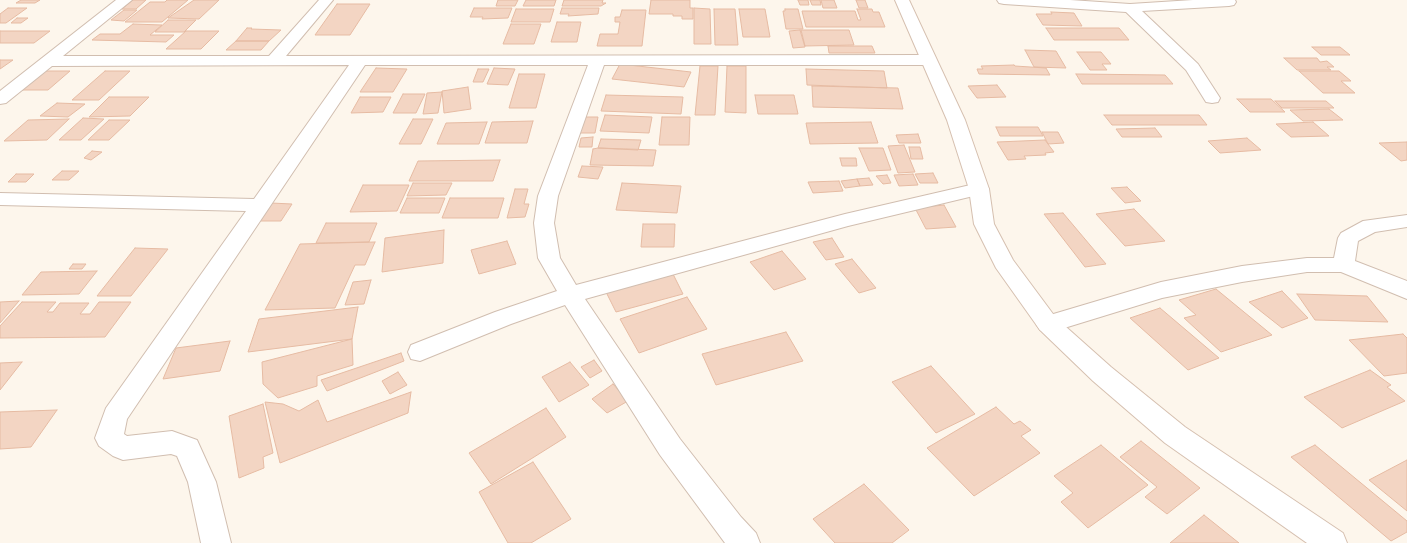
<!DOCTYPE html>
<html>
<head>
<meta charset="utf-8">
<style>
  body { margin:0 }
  canvas { display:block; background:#fdf6ec }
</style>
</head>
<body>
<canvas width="1407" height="543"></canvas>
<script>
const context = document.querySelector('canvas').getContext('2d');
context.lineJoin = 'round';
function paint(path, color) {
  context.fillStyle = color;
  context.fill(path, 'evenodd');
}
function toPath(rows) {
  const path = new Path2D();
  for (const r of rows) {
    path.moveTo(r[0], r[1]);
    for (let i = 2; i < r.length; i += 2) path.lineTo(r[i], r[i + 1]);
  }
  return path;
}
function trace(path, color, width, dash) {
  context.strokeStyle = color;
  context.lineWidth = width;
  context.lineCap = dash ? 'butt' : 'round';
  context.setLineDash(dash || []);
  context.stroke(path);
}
const building = toPath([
  [21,0,40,0,35,3,16,3,21,0],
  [133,0,146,0,136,9,122,9,133,0],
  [167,0,188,0,162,22,125,22,150,2,165,2,167,0],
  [194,0,219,0,199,19,168,18,194,0],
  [498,0,518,0,515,6,496,6,498,0],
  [526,0,556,0,554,6,523,6,526,0],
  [564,0,603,0,602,3,606,3,601,6,562,6,564,0],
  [651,0,690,0,690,8,693,8,693,19,682,19,682,16,673,16,673,14,649,14,651,0],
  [798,0,808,0,809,5,800,5,798,0],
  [810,0,820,0,821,5,812,5,810,0],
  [821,0,834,0,837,8,823,8,821,0],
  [856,0,865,0,868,8,859,8,856,0],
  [337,4,370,4,350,35,315,35,337,4],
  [8,8,27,8,6,23,0,23,0,14,8,8],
  [474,8,512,8,508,18,482,19,483,17,470,17,474,8],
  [562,8,599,8,598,14,568,16,569,14,560,14,562,8],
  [694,8,710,9,711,44,694,44,694,8],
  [516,9,554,9,550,22,511,22,516,9],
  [714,9,735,9,738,45,715,45,714,9],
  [739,9,765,9,770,37,743,37,739,9],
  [785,9,798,9,803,29,786,29,783,11,785,11,785,9],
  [857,9,872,9,873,12,879,12,885,27,806,27,802,11,855,11,858,20,861,20,857,9],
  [124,10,137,10,124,21,111,20,124,10],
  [622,10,646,10,642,46,597,46,600,34,618,34,620,22,615,22,615,17,620,17,622,10],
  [1051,12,1074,13,1082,26,1043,25,1036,14,1052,14,1051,12],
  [17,18,28,18,21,23,11,23,17,18],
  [168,20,196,20,184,32,155,32,168,20],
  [557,22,581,22,577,42,551,42,557,22],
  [133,24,162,25,150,35,174,35,166,42,92,40,100,34,120,34,133,24],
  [511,24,541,24,534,44,503,44,511,24],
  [247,28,252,28,251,29,281,30,269,41,236,41,247,28],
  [1046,28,1119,28,1129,40,1054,40,1046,28],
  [800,30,805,47,793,48,789,31,800,30],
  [801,30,849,30,854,45,805,46,801,30],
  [0,31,50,31,34,43,0,43,0,31],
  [186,31,219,31,201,49,166,49,186,31],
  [236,41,269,41,261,50,226,50,236,41],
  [828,46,872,46,875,53,829,53,828,46],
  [1312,47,1340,47,1350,55,1321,55,1312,47],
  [1025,50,1056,51,1066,68,1034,67,1025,50],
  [1077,52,1101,52,1111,64,1102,64,1107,70,1090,70,1077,52],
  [1284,58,1317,58,1320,62,1327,61,1334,67,1327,67,1331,70,1297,70,1284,58],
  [0,60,13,60,0,69,0,60],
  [620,64,691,72,684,87,612,79,620,64],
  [1014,65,1015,66,1046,68,1050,75,979,74,977,69,983,69,981,66,1014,65],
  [700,66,718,66,715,115,695,115,700,66],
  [727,66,746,66,746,113,725,112,727,66],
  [376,68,407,69,393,92,360,92,376,68],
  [494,68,515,69,508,85,487,84,494,68],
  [478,69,489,69,483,82,473,82,478,69],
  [806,69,884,71,887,88,807,85,806,69],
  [43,71,70,71,48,90,20,90,43,71],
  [105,71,130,71,99,100,72,100,105,71],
  [1299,71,1339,71,1351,81,1341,81,1355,93,1323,93,1299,71],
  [519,74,545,74,536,108,509,108,519,74],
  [1076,74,1165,75,1173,84,1082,84,1076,74],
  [997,85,1006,97,977,98,968,86,997,85],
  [812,86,898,88,903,109,813,107,812,86],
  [468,87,471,109,444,113,442,91,468,87],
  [442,92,438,113,423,114,427,93,442,92],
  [403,94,425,94,416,113,393,113,403,94],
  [606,95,683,97,681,114,601,111,606,95],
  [755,95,794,95,798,114,758,114,755,95],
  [109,97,149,97,130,116,89,117,109,97],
  [360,97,391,97,383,112,351,113,360,97],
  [1237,99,1271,99,1285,112,1250,112,1237,99],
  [1275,101,1326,101,1334,108,1282,108,1275,101],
  [57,103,85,104,68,117,40,116,57,103],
  [1329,109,1343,120,1303,121,1290,110,1329,109],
  [605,115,652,117,649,133,600,131,605,115],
  [1104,115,1199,115,1207,125,1112,125,1104,115],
  [582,117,598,117,595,133,578,133,582,117],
  [662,117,690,117,689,145,659,145,662,117],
  [83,118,104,119,81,140,59,140,83,118],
  [69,119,47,140,4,141,28,120,69,119],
  [413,119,433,119,421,144,399,144,413,119],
  [109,120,130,120,109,140,88,140,109,120],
  [533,121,527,143,485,143,492,122,533,121],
  [487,122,479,144,437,144,446,123,487,122],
  [871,122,878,143,810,144,806,123,871,122],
  [1313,122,1329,136,1291,137,1276,124,1313,122],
  [996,127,1038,127,1043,136,1000,136,996,127],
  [1155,128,1162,137,1122,137,1116,129,1155,128],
  [1042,132,1058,132,1064,143,1048,144,1042,132],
  [918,134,921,143,899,143,896,135,918,134],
  [593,137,592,147,579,147,581,138,593,137],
  [1247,138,1261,150,1220,153,1208,141,1247,138],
  [601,139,641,140,638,150,598,148,601,139],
  [1045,140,1054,152,1045,153,1046,155,1024,156,1026,159,1008,160,997,142,1045,140],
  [1407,142,1407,160,1401,161,1379,143,1407,142],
  [904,145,915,172,898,173,888,146,904,145],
  [909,147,920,147,923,159,911,159,909,147],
  [859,148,883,148,891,170,869,171,859,148],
  [593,149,598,148,656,150,653,166,590,165,593,149],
  [92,151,102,152,91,160,84,158,92,151],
  [840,158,856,158,857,166,842,166,840,158],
  [500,160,493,181,409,181,418,161,500,160],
  [582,166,603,167,598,179,578,177,582,166],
  [62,171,79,171,69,180,52,180,62,171],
  [933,173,938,183,920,183,915,174,933,173],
  [16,174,34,174,26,182,8,182,16,174],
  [913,174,918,185,899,186,894,175,913,174],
  [887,175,891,183,883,184,876,176,887,175],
  [869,178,873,185,860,186,857,179,869,178],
  [857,179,860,186,845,188,841,181,857,179],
  [839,181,843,191,813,193,808,182,839,181],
  [413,183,452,183,446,195,407,196,413,183],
  [622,183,681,186,677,213,616,210,622,183],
  [363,185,409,185,397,211,350,212,363,185],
  [1127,187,1141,201,1125,203,1111,188,1127,187],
  [515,189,528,189,524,204,529,204,525,217,507,218,515,189],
  [407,198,445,198,439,213,400,213,407,198],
  [450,198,504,198,498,218,442,218,450,198],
  [271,203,292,204,281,221,260,221,271,203],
  [944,205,956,227,926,229,915,208,944,205],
  [1134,209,1165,241,1125,246,1096,214,1134,209],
  [1063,213,1106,264,1085,267,1044,214,1063,213],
  [326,223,377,223,369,242,316,243,326,223],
  [643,224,675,224,674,247,641,247,643,224],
  [444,230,443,263,382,272,385,238,444,230],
  [832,238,844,257,826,260,813,242,832,238],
  [507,241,516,264,479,274,471,250,507,241],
  [375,242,365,265,355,265,335,308,265,310,300,244,375,242],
  [135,248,168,249,131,296,97,296,135,248],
  [782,251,806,279,774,290,750,262,782,251],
  [852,259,876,288,859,293,835,264,852,259],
  [73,264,86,264,82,269,69,269,73,264],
  [97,271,79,294,22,295,41,272,97,271],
  [672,272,683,294,616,312,605,290,672,272],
  [371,280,364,304,345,305,353,282,371,280],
  [1216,289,1272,335,1221,352,1184,318,1196,315,1179,300,1216,289],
  [1282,291,1308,318,1282,328,1249,302,1282,291],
  [1297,294,1367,296,1388,322,1315,320,1297,294],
  [687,297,707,329,639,353,620,319,687,297],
  [19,301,0,323,0,302,19,301],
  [22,302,56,302,47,312,53,312,60,303,89,303,80,314,90,314,99,302,131,302,105,337,0,338,0,326,22,302],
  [358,307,352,339,248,352,259,319,358,307],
  [1160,308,1219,358,1188,370,1130,318,1160,308],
  [786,332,803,361,716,385,702,354,786,332],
  [1403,334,1407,338,1407,373,1384,376,1349,340,1403,334],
  [352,339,353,365,317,376,317,386,278,398,263,384,262,362,352,339],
  [230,341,220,371,163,379,176,348,230,341],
  [401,353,404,361,327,391,321,380,401,353],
  [594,360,602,371,590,378,581,367,594,360],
  [22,362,0,390,0,363,22,362],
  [570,362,589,385,559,402,542,377,570,362],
  [931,366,975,414,936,433,892,382,931,366],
  [1370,370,1391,385,1387,387,1405,401,1342,428,1304,397,1370,370],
  [398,372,407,385,390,394,382,381,398,372],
  [613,384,628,401,607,413,592,399,613,384],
  [411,392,408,413,280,463,265,402,283,404,299,411,318,400,327,422,411,392],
  [263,404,273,453,263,457,264,468,239,478,229,416,263,404],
  [996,407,1014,424,1020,421,1031,430,1021,436,1040,453,974,496,927,448,996,407],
  [546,408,566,437,491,484,469,453,546,408],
  [57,410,31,447,0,449,0,412,57,410],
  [1141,441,1200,488,1167,514,1145,497,1157,487,1120,457,1141,441],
  [1101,445,1148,485,1088,528,1061,502,1073,493,1054,476,1101,445],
  [1315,445,1407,521,1407,532,1391,541,1291,457,1315,445],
  [1407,460,1407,511,1369,480,1407,460],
  [533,462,571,519,531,543,508,543,479,492,533,462],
  [864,484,909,530,892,543,835,543,813,519,864,484],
  [1204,515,1239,543,1170,543,1204,515]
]);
paint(building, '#f3d5c3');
trace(building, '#e6bba3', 1);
const street = toPath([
  [116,0,132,0,63,56,269,56,319,0,333,0,286,56,928,55,934,57,936,60,934,63,928,65,604,65,558,196,554,223,560,258,576,285,845,214,979,183,986,185,989,189,986,193,848,226,585,299,680,439,741,517,756,533,760,543,725,543,660,455,565,305,511,324,420,361,411,359,408,352,411,345,495,312,557,291,538,258,534,223,538,196,588,65,365,65,127,419,124,434,127,436,172,431,197,440,216,482,231,543,201,543,188,482,177,456,171,454,123,460,113,456,99,446,95,438,106,408,246,211,0,205,0,193,254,199,349,65,52,66,6,103,0,104,0,91,116,0],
  [997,0,1070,0,1130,4,1193,0,1235,0,1236,2,1234,5,1229,6,1142,11,1198,64,1220,98,1218,102,1212,103,1206,102,1186,70,1126,12,1004,4,999,3,997,0],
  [1407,215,1407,227,1375,232,1358,241,1355,261,1407,281,1407,299,1341,272,1307,272,1242,282,1162,298,1048,333,1040,330,1036,324,1040,318,1161,282,1242,266,1307,258,1334,258,1338,238,1341,233,1363,221,1407,215]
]);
const secondary = toPath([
  [895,0,909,0,965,120,989,189,994,224,1013,260,1056,318,1111,367,1185,427,1343,533,1347,543,1307,543,1165,443,1093,381,1040,330,996,268,974,224,969,189,947,120,895,0]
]);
trace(street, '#d1beb0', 2);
trace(secondary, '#d6c0b0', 2);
paint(street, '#fff');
paint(secondary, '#fff');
</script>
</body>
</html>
